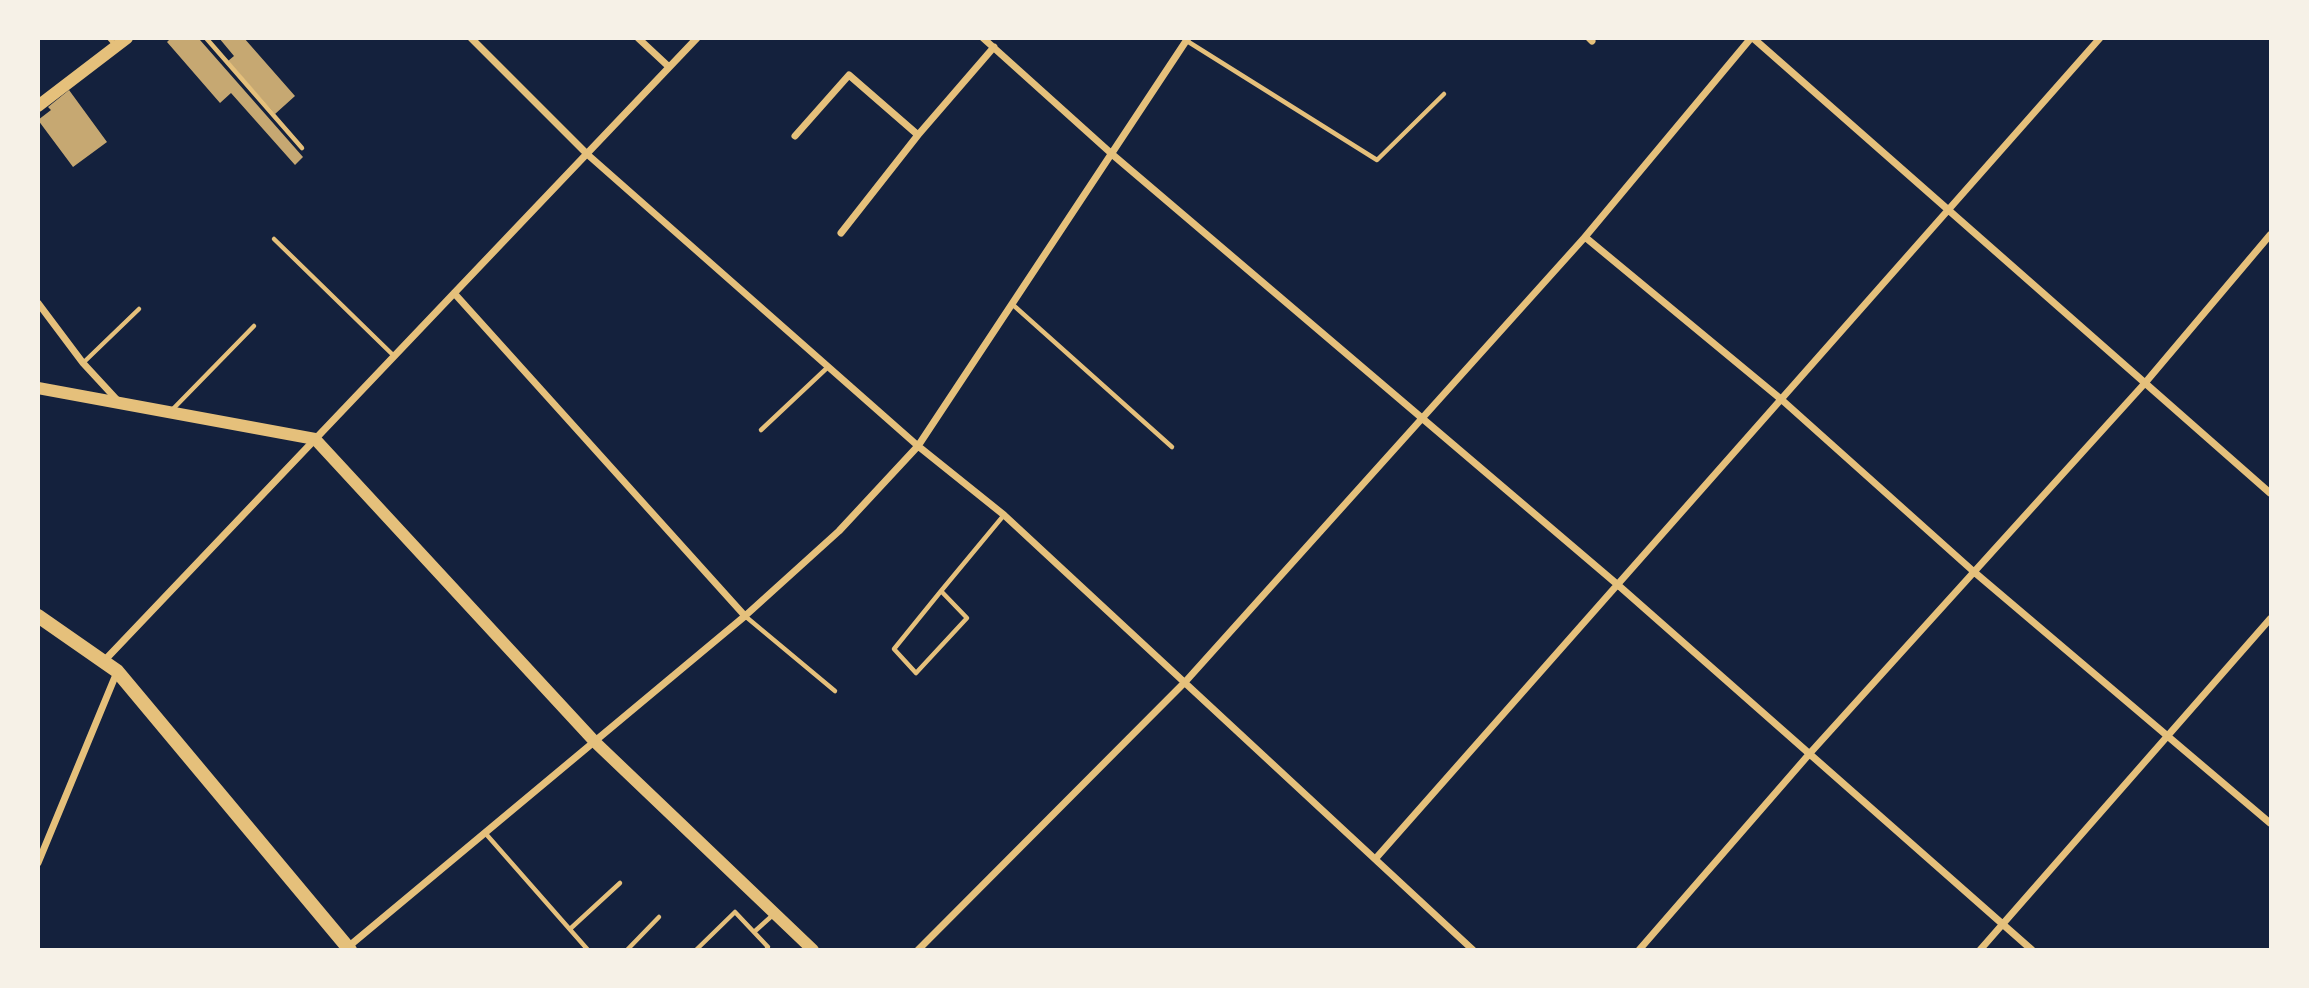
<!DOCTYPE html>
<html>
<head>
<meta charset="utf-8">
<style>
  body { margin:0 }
  #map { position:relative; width:2309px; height:988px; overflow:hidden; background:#14213d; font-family:"Work Sans",sans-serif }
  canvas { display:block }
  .frame { position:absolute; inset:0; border:40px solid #f6f1e7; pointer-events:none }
</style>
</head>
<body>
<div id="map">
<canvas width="2309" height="988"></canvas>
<div class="frame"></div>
</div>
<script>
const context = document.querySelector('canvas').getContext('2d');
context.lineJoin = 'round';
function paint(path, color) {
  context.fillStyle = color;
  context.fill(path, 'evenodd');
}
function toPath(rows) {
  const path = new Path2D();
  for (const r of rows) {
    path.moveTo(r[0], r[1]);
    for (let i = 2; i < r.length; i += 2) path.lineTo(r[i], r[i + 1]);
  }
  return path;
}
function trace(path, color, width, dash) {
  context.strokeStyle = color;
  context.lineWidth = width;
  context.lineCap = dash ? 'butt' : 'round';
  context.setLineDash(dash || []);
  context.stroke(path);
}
paint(toPath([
  [171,38,201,38,200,40,303,157,295,165,231,93,220,103,167,42],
  [219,38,244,38,295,96,275,114,228,61,234,56],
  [69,90,107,142,73,167,38,120,51,110,48,107]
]), '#c6a872');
trace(toPath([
  [109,38,116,46],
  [206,38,302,148],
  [1187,41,1377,160,1444,94],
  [274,239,394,356],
  [1012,304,1172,447],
  [83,363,139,309],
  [171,411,254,326],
  [761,430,828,367],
  [941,591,967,618,916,673,894,649,941,591,1004,515],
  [745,616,835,691],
  [486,834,588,950],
  [570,929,620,883],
  [754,932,774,914],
  [627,950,659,917],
  [696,950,735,912,768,947,766,950]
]), '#e5c07b', 4.5);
trace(toPath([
  [471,38,587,154,918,446,1004,515,1473,950],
  [638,38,668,66],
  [983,38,1113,155,1618,585,2032,950],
  [1589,38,1592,41],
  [1753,38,2270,493],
  [795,136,849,75,918,135],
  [841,233,918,135,994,47],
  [1585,237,1782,400,1973,571,2270,823],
  [454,293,745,616],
  [38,303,83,363,119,402],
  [104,661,697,38],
  [1377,857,2100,38],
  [38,863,117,672],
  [348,947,745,616,839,531,918,446,1188,38],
  [918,950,1186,681,1585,237,1751,38],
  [1639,950,1811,752,2145,383,2270,235],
  [1980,950,2270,619]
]), '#e5c07b', 7);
trace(toPath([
  [38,106,127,38],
  [38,388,315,439,595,742,813,950]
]), '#e5c07b', 12);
trace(toPath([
  [38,616,117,671,350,950]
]), '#e5c07b', 14);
</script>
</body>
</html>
